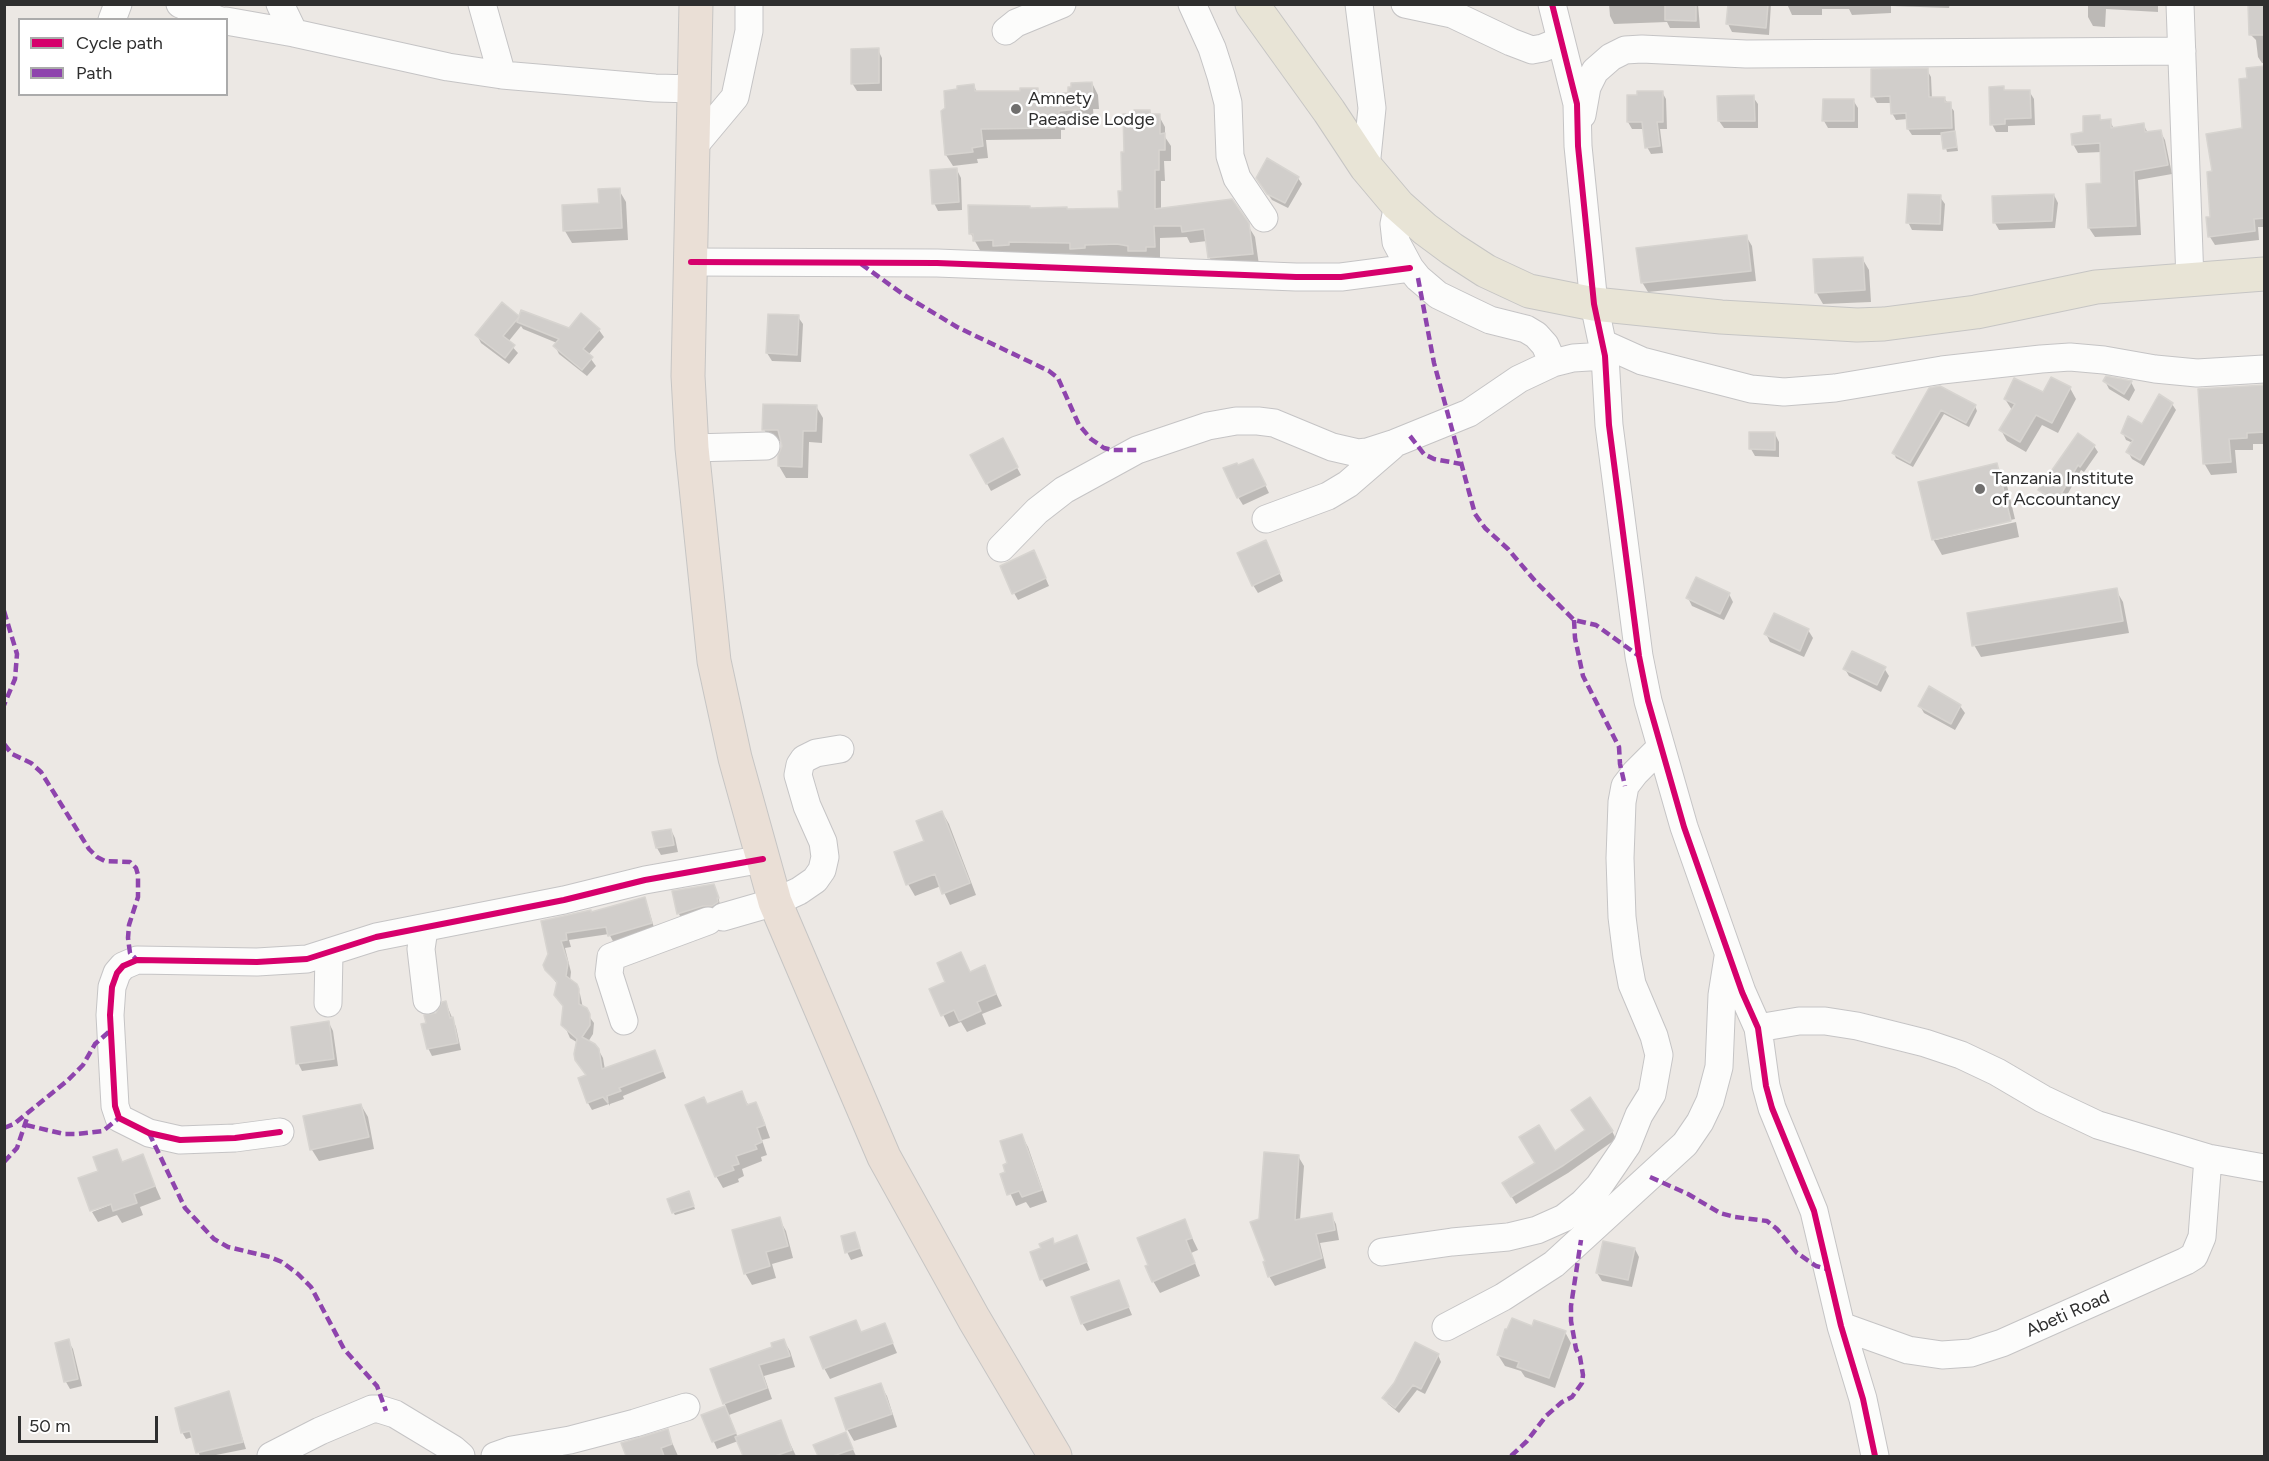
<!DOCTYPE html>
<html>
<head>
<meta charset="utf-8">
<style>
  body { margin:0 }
  #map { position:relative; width:2269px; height:1461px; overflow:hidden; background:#ece8e4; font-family:Figtree,sans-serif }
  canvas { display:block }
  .frame { position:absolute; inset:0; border:6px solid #2e2e2e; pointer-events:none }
  .legend { position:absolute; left:18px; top:18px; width:210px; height:78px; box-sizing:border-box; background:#fff; border:2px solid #ababab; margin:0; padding:8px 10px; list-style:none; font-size:18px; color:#2e2e2e }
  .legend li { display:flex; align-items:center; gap:12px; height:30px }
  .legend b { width:30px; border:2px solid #ababab }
  .scale { position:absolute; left:18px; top:1416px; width:140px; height:27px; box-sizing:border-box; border:3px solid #2e2e2e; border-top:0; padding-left:8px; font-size:18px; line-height:21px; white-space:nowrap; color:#2e2e2e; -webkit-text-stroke:4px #fff; paint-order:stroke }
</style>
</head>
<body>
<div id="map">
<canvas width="2269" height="1461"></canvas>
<div class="frame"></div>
<ul class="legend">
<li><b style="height:8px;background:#d6006c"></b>Cycle path</li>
<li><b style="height:8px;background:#8e44ad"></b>Path</li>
</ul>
<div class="scale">50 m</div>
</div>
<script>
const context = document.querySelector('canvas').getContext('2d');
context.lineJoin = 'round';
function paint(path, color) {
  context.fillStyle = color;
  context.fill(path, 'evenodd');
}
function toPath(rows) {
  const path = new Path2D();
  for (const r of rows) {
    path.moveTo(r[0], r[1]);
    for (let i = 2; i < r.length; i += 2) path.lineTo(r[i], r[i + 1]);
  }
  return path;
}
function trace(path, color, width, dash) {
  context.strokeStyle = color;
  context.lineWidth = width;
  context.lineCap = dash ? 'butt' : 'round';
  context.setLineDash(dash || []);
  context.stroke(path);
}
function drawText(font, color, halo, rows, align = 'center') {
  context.font = font + ' Figtree,sans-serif';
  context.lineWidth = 5;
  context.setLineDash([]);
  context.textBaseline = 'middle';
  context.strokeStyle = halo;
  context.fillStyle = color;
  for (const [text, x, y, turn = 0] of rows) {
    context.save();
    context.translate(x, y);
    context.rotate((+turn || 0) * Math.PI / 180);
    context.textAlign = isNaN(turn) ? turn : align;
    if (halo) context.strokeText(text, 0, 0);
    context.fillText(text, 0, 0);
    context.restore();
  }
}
paint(toPath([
  [1609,4,1698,4,1700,28,1670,28,1667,22,1614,24,1610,16],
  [1730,4,1771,4,1769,35,1732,32,1728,24],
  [1787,4,1950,4,1949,8,1891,6,1891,13,1852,15,1849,9,1822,9,1822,15,1792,15],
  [2088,4,2158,4,2158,12,2106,9,2105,27,2093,26,2088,17],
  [2264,5,2264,63,2262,63,2258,57,2256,40,2251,35],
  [878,50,882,58,882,91,857,91,852,83],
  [2264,67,2264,227,2258,227,2259,240,2215,245,2210,237,2214,173,2244,130,2249,80],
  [1927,70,1931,77,1932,99,1944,98,1954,111,1955,133,1958,151,1947,152,1943,135,1912,135,1908,129,1908,119,1896,120,1892,113,1892,103,1877,103,1873,96],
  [1092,83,1098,95,1099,109,1093,109,1094,120,1065,122,1065,130,1061,130,1061,139,986,140,988,158,977,159,978,163,953,166,946,155,974,86,977,92,1021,93,1037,90,1039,95,1070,94,1072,88],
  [2003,88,2006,92,2029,91,2034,99,2035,125,2008,126,2008,132,1996,132,1992,124],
  [1662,92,1666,99,1667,129,1660,129,1663,153,1651,154,1647,147,1644,129,1632,129,1628,122],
  [1753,97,1758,104,1758,128,1724,128,1719,121],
  [1853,100,1858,108,1858,128,1828,128,1824,121],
  [1150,111,1152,116,1159,116,1165,127,1165,137,1171,146,1171,161,1164,161,1165,181,1161,181,1161,210,1247,224,1255,237,1259,265,1216,269,1209,257,1207,241,1190,243,1187,237,1160,238,1160,258,1136,263,1133,257,1124,256,1091,256,1078,260,1075,254,1015,253,1002,257,998,251,981,252,971,234,1031,210,1120,210,1125,154,1135,115],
  [2099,116,2102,122,2110,121,2114,129,2143,124,2148,133,2160,131,2165,140,2172,174,2138,180,2141,235,2095,237,2089,228,2102,184,2102,152,2078,153,2073,144],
  [957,170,961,178,962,210,938,211,934,203],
  [1298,178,1302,184,1288,208,1272,200,1261,184],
  [619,190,626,202,628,240,572,243,565,231,564,207,600,205],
  [2054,195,2058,203,2055,228,1999,230,1995,223],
  [1940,197,1945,204,1943,231,1912,230,1908,222],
  [1746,236,1752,246,1756,281,1648,292,1642,282],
  [1862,258,1869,270,1871,302,1823,304,1816,292],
  [502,304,520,318,569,329,582,315,599,330,604,337,588,355,596,366,587,376,559,354,555,346,557,343,523,329,521,326,508,342,518,353,509,364,481,343,477,335],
  [798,317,803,324,801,362,772,361,767,353],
  [2107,378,2131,382,2135,390,2129,401,2109,389,2105,381],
  [2264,386,2264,444,2253,444,2253,450,2235,450,2237,473,2211,475,2204,463],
  [2070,388,2076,399,2058,433,2042,425,2026,452,2007,441,2001,430,2012,410,2005,399,2044,394],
  [1929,390,1975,406,1977,411,1969,427,1944,414,1913,467,1896,458,1894,453],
  [2172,404,2176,410,2144,466,2132,459,2128,452,2133,443,2126,440,2123,433,2143,426],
  [816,406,823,418,822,443,809,442,808,478,786,478,779,466,779,456,783,446,782,441,770,441,764,429],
  [1775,434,1779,442,1779,457,1755,456,1751,449],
  [1002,440,1021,475,991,491,972,456],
  [2094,446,2098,452,2084,472,2081,470,2061,506,2044,496,2040,491],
  [1997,465,2006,481,2015,519,1936,537,1936,540,2016,522,2019,537,1942,555,1933,539],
  [1238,467,1257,468,1269,493,1243,505,1238,497],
  [1269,549,1283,581,1258,593,1253,585],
  [1038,560,1049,586,1018,600,1014,593],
  [2116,590,2123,602,2129,633,1981,657,1974,645],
  [1729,594,1733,602,1724,620,1692,606,1688,598],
  [1774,615,1808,630,1813,638,1804,657,1770,642,1766,634],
  [1884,668,1889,676,1881,692,1849,676,1845,669],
  [1920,706,1960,706,1965,713,1955,730,1924,713],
  [942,812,949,824,976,895,950,905,941,886,915,896,908,884,926,841],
  [671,830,675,838,678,852,661,855,657,848],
  [674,892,717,892,721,909,682,920,679,914],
  [644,899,648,907,655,931,614,943,609,934,569,940,571,947,565,948,571,972,570,981,580,994,583,1008,594,1023,593,1034,588,1042,598,1049,603,1058,605,1070,658,1059,666,1078,623,1096,624,1099,610,1104,610,1106,609,1104,592,1110,588,1103,588,1076,578,1043,570,1038,566,1029,562,1019,564,1008,555,994,558,985,546,969,549,954,543,922,591,914],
  [961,954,971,973,984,967,1002,1006,982,1014,986,1024,967,1032,961,1022,949,1027,931,990,947,983],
  [446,1003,456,1027,461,1050,432,1056,428,1048,428,1024],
  [329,1023,333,1031,338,1066,302,1071,298,1063],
  [741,1093,749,1106,755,1104,762,1116,770,1138,762,1140,767,1155,761,1157,762,1161,742,1169,744,1176,738,1179,739,1182,723,1188,716,1176,707,1105],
  [361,1105,368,1117,374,1149,319,1161,312,1150],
  [1612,1131,1616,1139,1568,1173,1516,1204,1504,1184],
  [1021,1135,1028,1147,1047,1202,1030,1208,1026,1202,1016,1206,1002,1175,1007,1173],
  [116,1150,123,1163,142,1156,161,1199,140,1207,143,1215,122,1223,117,1215,98,1222,92,1212,118,1202,100,1172],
  [1298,1156,1304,1166,1300,1220,1331,1215,1336,1224,1339,1240,1320,1243,1326,1268,1275,1286,1269,1276,1260,1220],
  [690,1196,695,1209,675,1215,673,1212],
  [779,1219,786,1231,793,1258,772,1264,776,1278,752,1285,745,1273],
  [1184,1221,1198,1250,1191,1253,1200,1276,1160,1293,1153,1281],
  [855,1234,863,1256,851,1260,847,1252],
  [1076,1237,1090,1270,1046,1287,1042,1279,1043,1249,1052,1240,1055,1245],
  [1635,1249,1639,1257,1632,1287,1602,1281,1597,1273],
  [1118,1282,1132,1315,1087,1331,1082,1323],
  [855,1322,862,1333,885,1325,897,1353,830,1379,824,1368],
  [1532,1328,1565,1332,1571,1343,1555,1388,1525,1377,1521,1371,1505,1366,1498,1355],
  [68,1341,73,1349,82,1386,70,1389,66,1382,57,1344],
  [784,1341,790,1351,795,1367,764,1376,772,1399,729,1415,738,1438,780,1422,796,1456,744,1456,738,1441,717,1449,703,1416,726,1407,712,1370,774,1348],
  [1438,1355,1441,1362,1425,1394,1417,1390,1399,1413,1388,1404,1384,1398],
  [880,1385,887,1396,897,1427,854,1441,847,1429],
  [228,1393,246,1449,211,1456,200,1456,193,1437,186,1439,182,1432],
  [667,1431,678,1456,627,1456,623,1444],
  [846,1434,856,1456,819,1456,815,1446]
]), '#0003');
const building = toPath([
  [1665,4,1696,4,1696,21,1665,20,1665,4],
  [1728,4,1768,4,1766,28,1726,24,1728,4],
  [2248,4,2265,4,2265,35,2249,35,2248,4],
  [879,48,879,83,851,84,851,49,879,48],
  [2265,66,2265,218,2254,219,2255,231,2208,237,2206,217,2210,217,2207,172,2212,171,2206,134,2242,128,2239,79,2247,78,2246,68,2265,66],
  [1928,68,1929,97,1945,97,1945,102,1951,102,1952,128,1907,129,1906,113,1891,114,1890,96,1871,97,1871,69,1928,68],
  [1092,82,1093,98,1088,98,1088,108,1059,111,1059,119,1055,119,1055,128,981,129,983,146,972,148,973,152,945,155,941,111,945,108,944,91,957,89,957,86,974,84,975,91,1020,91,1020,88,1038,88,1038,93,1068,93,1068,87,1071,87,1071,83,1092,82],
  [2004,86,2004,90,2030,90,2031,118,2005,119,2005,124,1990,125,1989,87,2004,86],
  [1637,91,1663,91,1663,122,1657,122,1660,146,1645,148,1642,122,1627,122,1627,95,1637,95,1637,91],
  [1754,95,1755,121,1718,121,1717,96,1754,95],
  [1823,99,1854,99,1854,121,1822,121,1823,99],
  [1134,110,1150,110,1150,114,1160,114,1160,134,1165,133,1165,150,1159,150,1159,170,1155,170,1155,209,1232,199,1249,223,1253,254,1208,258,1204,229,1182,232,1181,226,1154,226,1155,247,1146,247,1146,251,1128,251,1128,246,1117,244,1085,245,1085,248,1070,249,1070,243,1009,242,1009,245,993,246,993,240,973,241,973,234,969,234,968,205,1030,206,1030,208,1067,207,1067,209,1119,208,1118,191,1122,191,1121,152,1124,152,1123,114,1134,114,1134,110],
  [2100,115,2100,120,2111,119,2111,128,2144,123,2145,132,2161,130,2168,165,2134,171,2136,226,2088,228,2086,184,2101,183,2100,143,2072,145,2071,134,2083,132,2083,116,2100,115],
  [1955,131,1957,147,1943,149,1941,133,1955,131],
  [1267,158,1299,177,1285,203,1267,194,1256,178,1267,158],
  [957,168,959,202,932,204,930,170,957,168],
  [620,188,622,228,563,231,562,205,599,203,598,189,620,188],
  [1908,194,1941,195,1940,224,1906,223,1908,194],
  [2054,194,2052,221,1993,223,1992,196,2054,194],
  [1747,235,1751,271,1641,283,1636,248,1747,235],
  [1863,257,1865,290,1815,293,1813,259,1863,257],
  [502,302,519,316,521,310,569,328,581,313,600,329,583,349,593,357,582,370,553,346,559,339,517,322,519,317,503,336,515,345,505,358,475,335,502,302],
  [768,314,799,315,797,355,766,353,768,314],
  [2106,376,2132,381,2124,394,2103,381,2106,376],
  [2051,377,2071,387,2052,423,2036,415,2020,442,1999,430,2015,404,2004,399,2014,378,2043,392,2051,377],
  [2265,385,2265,432,2247,433,2247,438,2229,439,2231,462,2203,464,2198,389,2265,385],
  [1940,386,1976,405,1966,423,1941,410,1910,463,1892,453,1929,388,1940,386],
  [2159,394,2173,403,2140,460,2126,452,2133,440,2121,433,2128,416,2142,424,2159,394],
  [763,404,817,405,816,431,803,431,802,467,778,466,778,456,782,446,778,430,762,430,763,404],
  [1749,432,1775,432,1775,450,1749,449,1749,432],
  [2078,433,2095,445,2080,467,2078,465,2057,501,2038,490,2078,433],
  [1003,438,1018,467,986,484,970,455,1003,438],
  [1253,459,1266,485,1237,498,1223,468,1237,463,1238,465,1253,459],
  [1997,463,2011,521,1932,540,1918,482,1997,463],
  [1266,540,1280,573,1252,586,1237,553,1266,540],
  [1034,550,1046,578,1012,594,1000,566,1034,550],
  [1696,577,1730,593,1720,614,1686,598,1696,577],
  [2117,588,2123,621,1972,646,1967,613,2117,588],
  [1774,613,1809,629,1800,651,1764,634,1774,613],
  [1852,651,1886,667,1877,685,1843,669,1852,651],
  [1929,686,1961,705,1951,724,1918,706,1929,686],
  [942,811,970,883,942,894,935,874,906,885,894,852,924,841,916,821,942,811],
  [671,829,674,845,656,848,652,832,671,829],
  [714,884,719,898,717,898,718,902,712,906,703,906,677,914,672,891,714,884],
  [645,897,652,923,608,936,606,927,566,933,567,940,561,941,568,963,566,976,577,984,579,989,579,1004,587,1008,590,1014,590,1025,582,1037,595,1044,599,1049,602,1069,655,1050,663,1071,619,1088,621,1091,607,1096,608,1103,603,1097,587,1103,578,1078,586,1075,575,1060,574,1054,577,1039,561,1025,563,1006,554,995,557,982,545,970,543,965,548,954,541,921,591,910,591,912,645,897],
  [961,952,970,972,985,965,996,994,977,1002,981,1011,959,1021,954,1010,941,1016,929,989,945,982,937,963,961,952],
  [446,1001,450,1018,453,1017,458,1043,427,1049,421,1024,426,1023,424,1015,436,1013,442,1002,446,1001],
  [329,1021,334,1059,296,1064,291,1027,329,1021],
  [742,1091,747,1105,756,1102,765,1125,757,1128,762,1142,755,1145,757,1149,736,1156,739,1164,732,1166,734,1170,715,1177,685,1105,704,1097,707,1104,742,1091],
  [1590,1097,1613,1131,1564,1165,1511,1197,1502,1183,1535,1163,1519,1137,1539,1125,1555,1151,1585,1130,1571,1110,1590,1097],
  [361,1104,369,1137,310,1150,303,1116,361,1104],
  [1022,1134,1042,1190,1022,1197,1019,1191,1007,1195,1000,1174,1005,1172,1003,1165,1007,1163,1000,1141,1022,1134],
  [117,1149,122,1162,143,1154,155,1186,134,1194,137,1203,113,1211,111,1204,90,1211,78,1178,98,1171,93,1157,117,1149],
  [1264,1152,1299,1155,1295,1220,1332,1213,1335,1230,1316,1234,1322,1258,1268,1277,1263,1262,1265,1261,1250,1222,1259,1219,1264,1152],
  [689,1191,694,1206,672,1213,667,1199,689,1191],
  [780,1217,788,1246,766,1252,770,1266,744,1274,732,1230,780,1217],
  [1185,1219,1192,1238,1186,1240,1195,1263,1152,1282,1145,1266,1148,1265,1137,1238,1185,1219],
  [855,1232,860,1248,845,1253,841,1236,855,1232],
  [1077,1235,1087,1262,1040,1280,1030,1252,1041,1248,1039,1244,1053,1238,1054,1244,1077,1235],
  [1603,1241,1635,1248,1628,1280,1596,1273,1603,1241],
  [1119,1280,1129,1307,1081,1324,1071,1297,1119,1280],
  [1512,1318,1532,1326,1534,1320,1566,1331,1549,1378,1517,1367,1519,1362,1497,1355,1505,1329,1507,1329,1512,1318],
  [856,1320,861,1332,885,1323,893,1343,823,1369,810,1337,856,1320],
  [69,1339,78,1379,64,1382,55,1343,69,1339],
  [784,1339,790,1356,759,1365,767,1388,723,1404,710,1369,772,1347,771,1343,784,1339],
  [1415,1342,1439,1354,1421,1389,1413,1385,1395,1408,1382,1398,1394,1383,1415,1342],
  [881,1383,892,1414,846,1430,835,1398,881,1383],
  [229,1391,243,1442,196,1453,190,1431,181,1433,175,1408,229,1391],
  [725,1406,736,1433,712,1442,701,1415,725,1406],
  [781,1420,792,1450,775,1456,743,1456,735,1437,781,1420],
  [668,1429,672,1444,661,1448,664,1456,626,1456,621,1443,668,1429],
  [846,1432,853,1449,833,1456,818,1456,813,1445,846,1432]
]);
paint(building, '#d1cecb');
trace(building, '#d7d4d0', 1.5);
const minor = toPath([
  [180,4,218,20],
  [280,4,294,33],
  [482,4,502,75],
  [1192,4,1212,48,1221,76,1228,103,1230,156,1237,178,1264,218],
  [1359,4,1372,108,1366,167],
  [1405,4,1452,14,1511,42,1532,50,1543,48,1560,41],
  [1552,4,1577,104,1578,146,1594,304,1605,356,1609,425,1639,656,1648,701,1684,827,1742,992,1758,1028,1766,1086,1772,1108,1814,1211,1841,1326,1863,1399,1875,1456],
  [2180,4,2190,281],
  [112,20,118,4],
  [226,21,294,33,448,67,502,75,655,88,695,89],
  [1006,31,1016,23,1062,4],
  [1582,115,1587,87,1595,71,1611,57,1625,50,1642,49,1746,54,2182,51],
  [694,146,735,97,749,31,749,4],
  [1398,205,1394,224,1396,242,1410,268,1418,278,1438,295,1471,311,1490,320,1526,329,1536,335,1545,345,1553,363],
  [691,262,937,263,1296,277,1341,277,1410,268],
  [1602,343,1642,361,1751,389,1784,392,1835,388,1942,370,2041,359,2070,357,2104,360,2155,369,2197,373,2264,369],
  [692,448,766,446],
  [1266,519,1328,496,1348,484,1392,446],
  [1001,548,1037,511,1064,490,1137,450,1208,426,1236,421,1258,421,1274,423,1332,447,1358,453,1367,452,1395,443,1469,413,1519,379,1553,363,1573,358,1605,356],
  [723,917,775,902,799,891,815,880,822,870,825,857,823,842,807,806,798,775,800,765,804,759,816,753,840,749],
  [424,929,421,949,427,1000],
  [328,1003,329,953],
  [624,1021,609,974,611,957,708,921],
  [1758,1028,1799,1021,1825,1021,1857,1026,1925,1043,1961,1055,1997,1072,2043,1099,2098,1125,2208,1158,2264,1168],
  [280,1132,235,1138,180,1140,149,1133,119,1118,115,1106,110,1015,112,987,117,973,123,966,137,960,257,962,307,959,376,937,564,900,645,880,763,859],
  [1382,1252,1452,1242,1508,1237,1537,1230,1564,1218,1583,1203,1599,1186,1627,1145,1639,1115,1652,1094,1659,1055,1654,1036,1632,984,1627,957,1622,917,1620,858,1622,802,1625,786,1635,773,1660,748],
  [1841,1326,1908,1350,1942,1355,1971,1353,2002,1343,2186,1261,2194,1256,2202,1237,2208,1158],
  [1446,1327,1503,1297,1554,1264,1685,1144,1700,1122,1710,1101,1719,1067,1722,995,1728,957],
  [271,1456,320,1431,372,1409,379,1409,395,1414,453,1449,461,1456],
  [495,1456,512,1450,570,1440,635,1423,686,1407]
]);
const major = toPath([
  [1252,4,1329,111,1366,167,1398,205,1425,229,1452,249,1486,271,1529,291,1594,304,1721,317,1857,325,1884,324,1976,312,2096,287,2264,274]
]);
const highway = toPath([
  [696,4,688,376,692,448,714,661,735,758,775,902,884,1157,974,1319,1055,1456]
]);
trace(minor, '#c5c4c5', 29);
trace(major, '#c6c5c4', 35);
trace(highway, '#c6c5c4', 35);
trace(minor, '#fcfcfb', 27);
trace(major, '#e8e4d6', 33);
trace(highway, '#eadfd6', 33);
trace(toPath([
  [861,264,904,295,957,327,1049,371,1058,378,1079,425,1091,439,1104,448,1113,450,1137,450],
  [1418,278,1434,363,1475,514,1485,528,1508,549,1536,582,1574,620,1596,625,1639,656],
  [1410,436,1424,454,1434,459,1461,464],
  [4,611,17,654,15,679,4,705],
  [1574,620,1575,638,1583,676,1619,747,1620,764,1625,786],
  [4,744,12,754,31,763,41,772,89,849,97,857,105,861,130,862,136,868,138,875,138,897,129,925,128,938,130,953,137,960],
  [26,1125,64,1134,77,1134,103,1131,119,1118],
  [4,1128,14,1124,67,1081,83,1065,95,1044,111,1030],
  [149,1133,185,1208,214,1239,228,1247,270,1257,282,1262,298,1274,311,1287,344,1349,377,1386,386,1411],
  [4,1162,17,1148,27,1118],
  [1650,1177,1688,1194,1720,1213,1735,1217,1767,1221,1777,1229,1797,1253,1816,1266,1827,1269],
  [1511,1456,1527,1441,1546,1416,1562,1402,1572,1397,1582,1383,1583,1375,1580,1357,1576,1349,1571,1321,1571,1306,1581,1240]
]), '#8e44ad', 4.5, [9, 4.5]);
trace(toPath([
  [1552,4,1577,104,1578,146,1594,304,1605,356,1609,425,1639,656,1648,701,1684,827,1742,992,1758,1028,1766,1086,1772,1108,1814,1211,1841,1326,1863,1399,1875,1456],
  [691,262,937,263,1296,277,1341,277,1410,268],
  [280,1132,235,1138,180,1140,149,1133,119,1118,115,1106,110,1015,112,987,117,973,123,966,137,960,257,962,307,959,376,937,564,900,645,880,763,859]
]), '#d6006c', 6);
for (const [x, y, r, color] of [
  [1016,109,6,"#706f6e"],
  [1980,489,6,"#706f6e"]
]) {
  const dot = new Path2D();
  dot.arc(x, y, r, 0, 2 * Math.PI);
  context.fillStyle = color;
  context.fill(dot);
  trace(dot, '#fff', 2);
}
drawText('18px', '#2e2e2e', '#fff', [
  ["Amnety",1028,99],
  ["Paeadise Lodge",1028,120],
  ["Tanzania Institute",1992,479],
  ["of Accountancy",1992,500]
], 'left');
drawText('18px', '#2e2e2e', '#fff', [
  ["Abeti Road",2068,1314,-24]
]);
</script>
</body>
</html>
